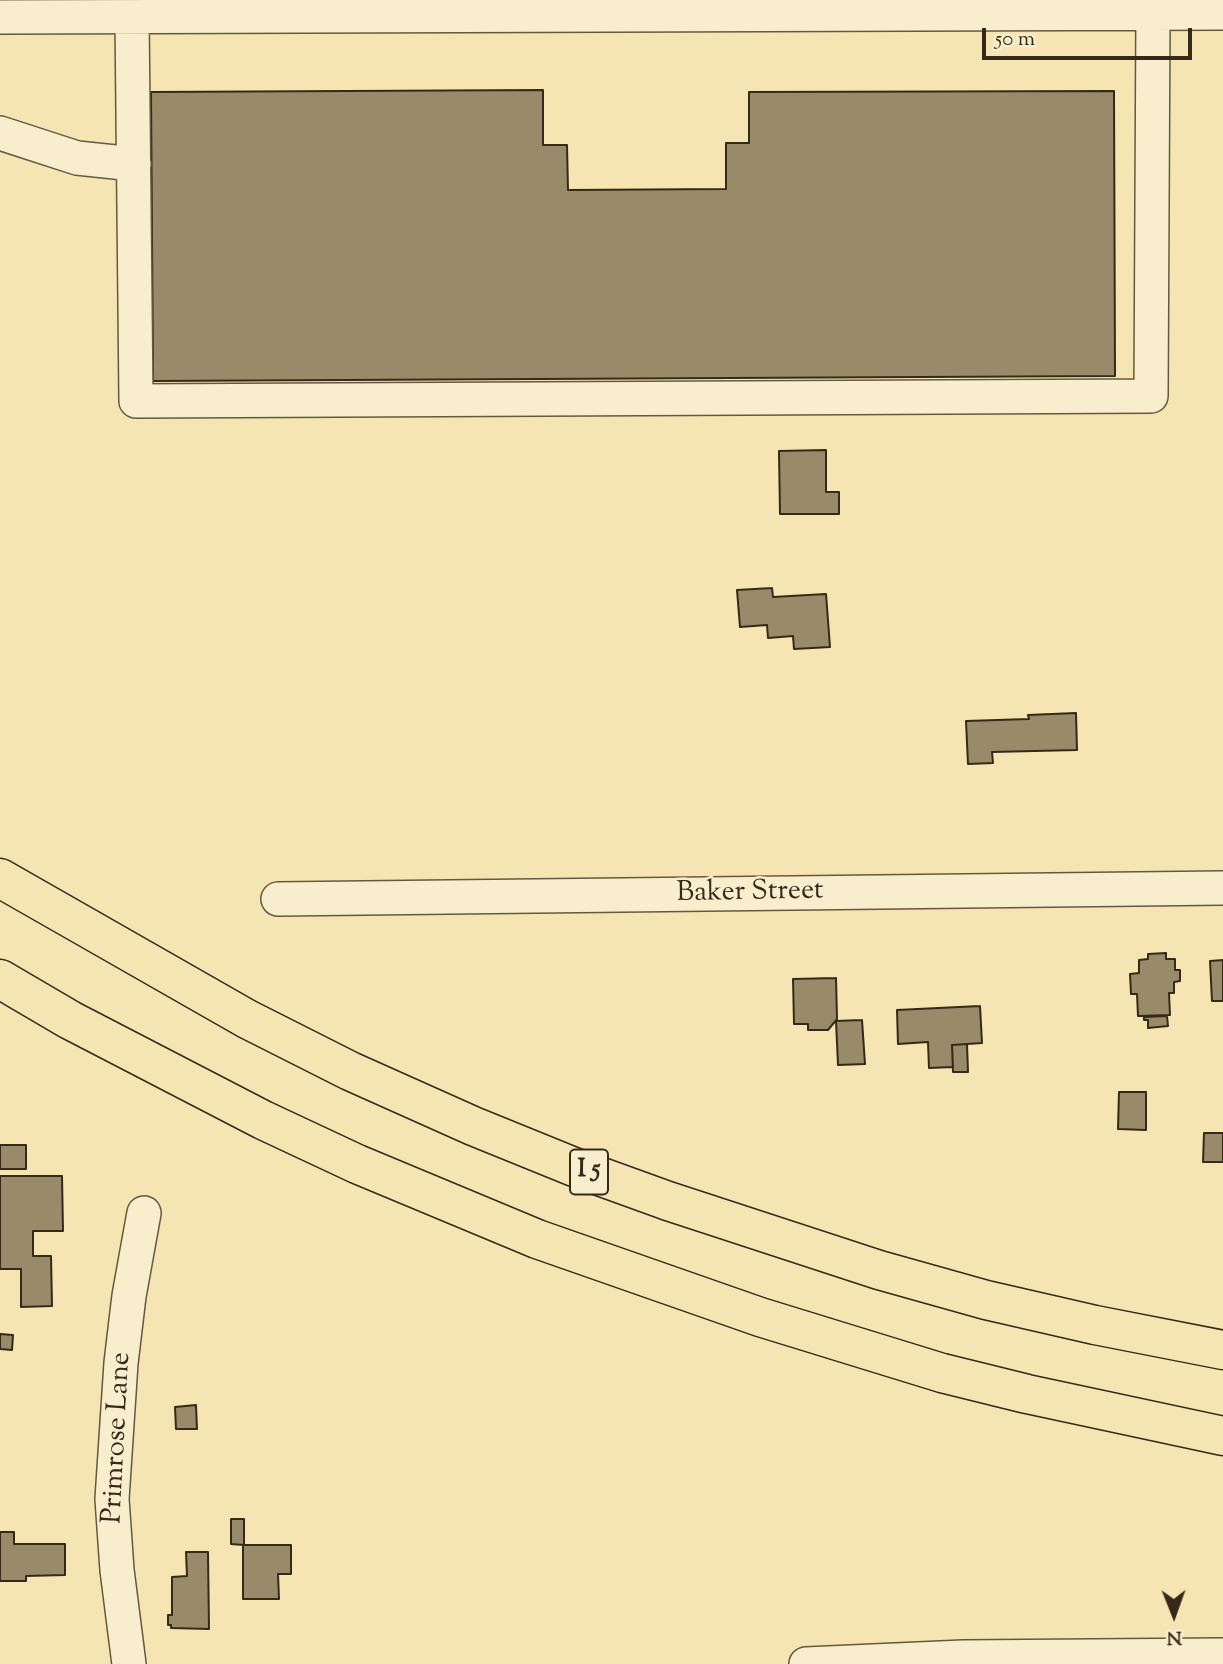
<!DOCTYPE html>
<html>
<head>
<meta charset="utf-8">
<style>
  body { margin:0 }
  #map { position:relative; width:1223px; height:1664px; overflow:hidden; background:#f5e5b3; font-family:"Sorts Mill Goudy",serif }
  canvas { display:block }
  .north { position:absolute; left:1139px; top:1580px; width:70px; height:70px; -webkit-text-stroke:5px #f8eece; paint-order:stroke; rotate:179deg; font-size:19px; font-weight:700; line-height:28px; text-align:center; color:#362918 }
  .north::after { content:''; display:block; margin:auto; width:24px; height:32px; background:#362918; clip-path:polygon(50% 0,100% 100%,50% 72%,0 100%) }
  .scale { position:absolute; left:982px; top:28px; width:210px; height:32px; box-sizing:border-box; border:4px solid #362918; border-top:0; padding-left:9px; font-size:21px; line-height:24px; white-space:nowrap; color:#362918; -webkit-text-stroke:5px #f8eece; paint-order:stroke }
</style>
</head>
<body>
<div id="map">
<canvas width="1223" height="1664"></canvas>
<div class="north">N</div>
<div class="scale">50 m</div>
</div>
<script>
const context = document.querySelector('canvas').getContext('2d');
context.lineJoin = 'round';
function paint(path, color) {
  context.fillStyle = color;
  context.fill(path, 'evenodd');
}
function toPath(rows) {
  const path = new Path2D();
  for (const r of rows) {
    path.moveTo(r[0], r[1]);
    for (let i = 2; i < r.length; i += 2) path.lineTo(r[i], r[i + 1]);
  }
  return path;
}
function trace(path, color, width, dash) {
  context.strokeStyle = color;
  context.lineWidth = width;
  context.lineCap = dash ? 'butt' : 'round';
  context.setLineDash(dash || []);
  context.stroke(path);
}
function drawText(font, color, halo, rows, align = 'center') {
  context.font = font + ' "Sorts Mill Goudy",serif';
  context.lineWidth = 5;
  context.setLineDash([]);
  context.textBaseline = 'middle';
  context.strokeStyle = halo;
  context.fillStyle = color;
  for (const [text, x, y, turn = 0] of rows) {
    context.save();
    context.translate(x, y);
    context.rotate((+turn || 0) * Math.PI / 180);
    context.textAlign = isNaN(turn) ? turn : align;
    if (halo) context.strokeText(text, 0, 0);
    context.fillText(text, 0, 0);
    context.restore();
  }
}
const building = toPath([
  [543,90,543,145,567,145,568,190,726,189,726,143,749,143,749,92,1114,91,1115,376,153,381,151,92,543,90],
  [826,450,826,492,839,492,839,514,780,514,779,451,826,450],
  [772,588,773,597,826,594,830,647,794,649,793,636,768,638,767,625,740,627,737,590,772,588],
  [1076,713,1077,750,992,752,993,763,968,764,966,721,1029,719,1028,715,1076,713],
  [1166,953,1166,959,1175,959,1175,970,1180,970,1180,981,1174,982,1174,993,1169,993,1170,1015,1138,1016,1137,994,1131,994,1130,974,1139,973,1139,960,1148,959,1148,954,1166,953],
  [1223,960,1223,1001,1212,1001,1210,961,1223,960],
  [836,978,837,1019,828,1030,808,1030,808,1024,794,1024,793,979,836,978],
  [980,1006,982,1043,952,1045,953,1067,929,1068,928,1042,898,1044,897,1010,980,1006],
  [1167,1016,1168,1026,1148,1028,1148,1020,1144,1020,1144,1017,1167,1016],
  [862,1020,865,1064,838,1065,836,1021,862,1020],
  [967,1044,968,1072,953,1072,952,1045,967,1044],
  [1119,1092,1146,1092,1146,1130,1118,1129,1119,1092],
  [1204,1133,1223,1133,1223,1162,1203,1162,1204,1133],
  [0,1145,26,1145,26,1169,0,1169,0,1145],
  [0,1176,62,1176,63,1231,33,1231,33,1256,51,1256,52,1306,21,1307,21,1269,0,1269,0,1176],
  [0,1334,13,1335,12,1350,0,1349,0,1334],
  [196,1405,197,1429,176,1429,175,1407,196,1405],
  [231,1519,244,1519,244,1545,231,1544,231,1519],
  [0,1532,14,1532,14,1544,65,1544,65,1575,26,1576,26,1581,0,1581,0,1532],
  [243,1545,291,1545,291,1574,278,1574,279,1599,243,1599,243,1545],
  [186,1552,208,1552,209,1629,171,1628,171,1625,168,1625,168,1615,172,1615,172,1577,187,1576,186,1552]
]);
paint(building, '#998b69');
trace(building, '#362918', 2);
const minor = toPath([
  [0,17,1223,13],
  [132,17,136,401,1151,396,1153,13],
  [0,133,77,158,134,164],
  [278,899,1223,888],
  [129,1664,117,1570,112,1499,121,1363,129,1296,144,1213],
  [806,1664,963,1657,1223,1655]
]);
const highway = toPath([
  [0,878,247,1019,350,1071,473,1126,574,1167,668,1201,879,1270,986,1300,1095,1325,1223,1350],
  [0,979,70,1020,263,1120,357,1164,537,1239,760,1317,942,1373,1027,1394,1223,1436]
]);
trace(minor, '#66583f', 36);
trace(highway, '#362918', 41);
trace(minor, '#f8eece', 33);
trace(highway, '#f5e5b3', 38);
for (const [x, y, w] of [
  [589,1172,38]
]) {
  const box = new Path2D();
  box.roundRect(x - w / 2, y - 22.5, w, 45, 5);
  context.fillStyle = '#f8eece';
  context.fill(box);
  trace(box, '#362918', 2);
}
drawText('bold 26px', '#362918', null, [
  ["I 5",589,1172]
]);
drawText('28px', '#362918', '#f8eece', [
  ["Baker Street",750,894,-1],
  ["Primrose Lane",119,1438,-87]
]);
</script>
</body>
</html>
